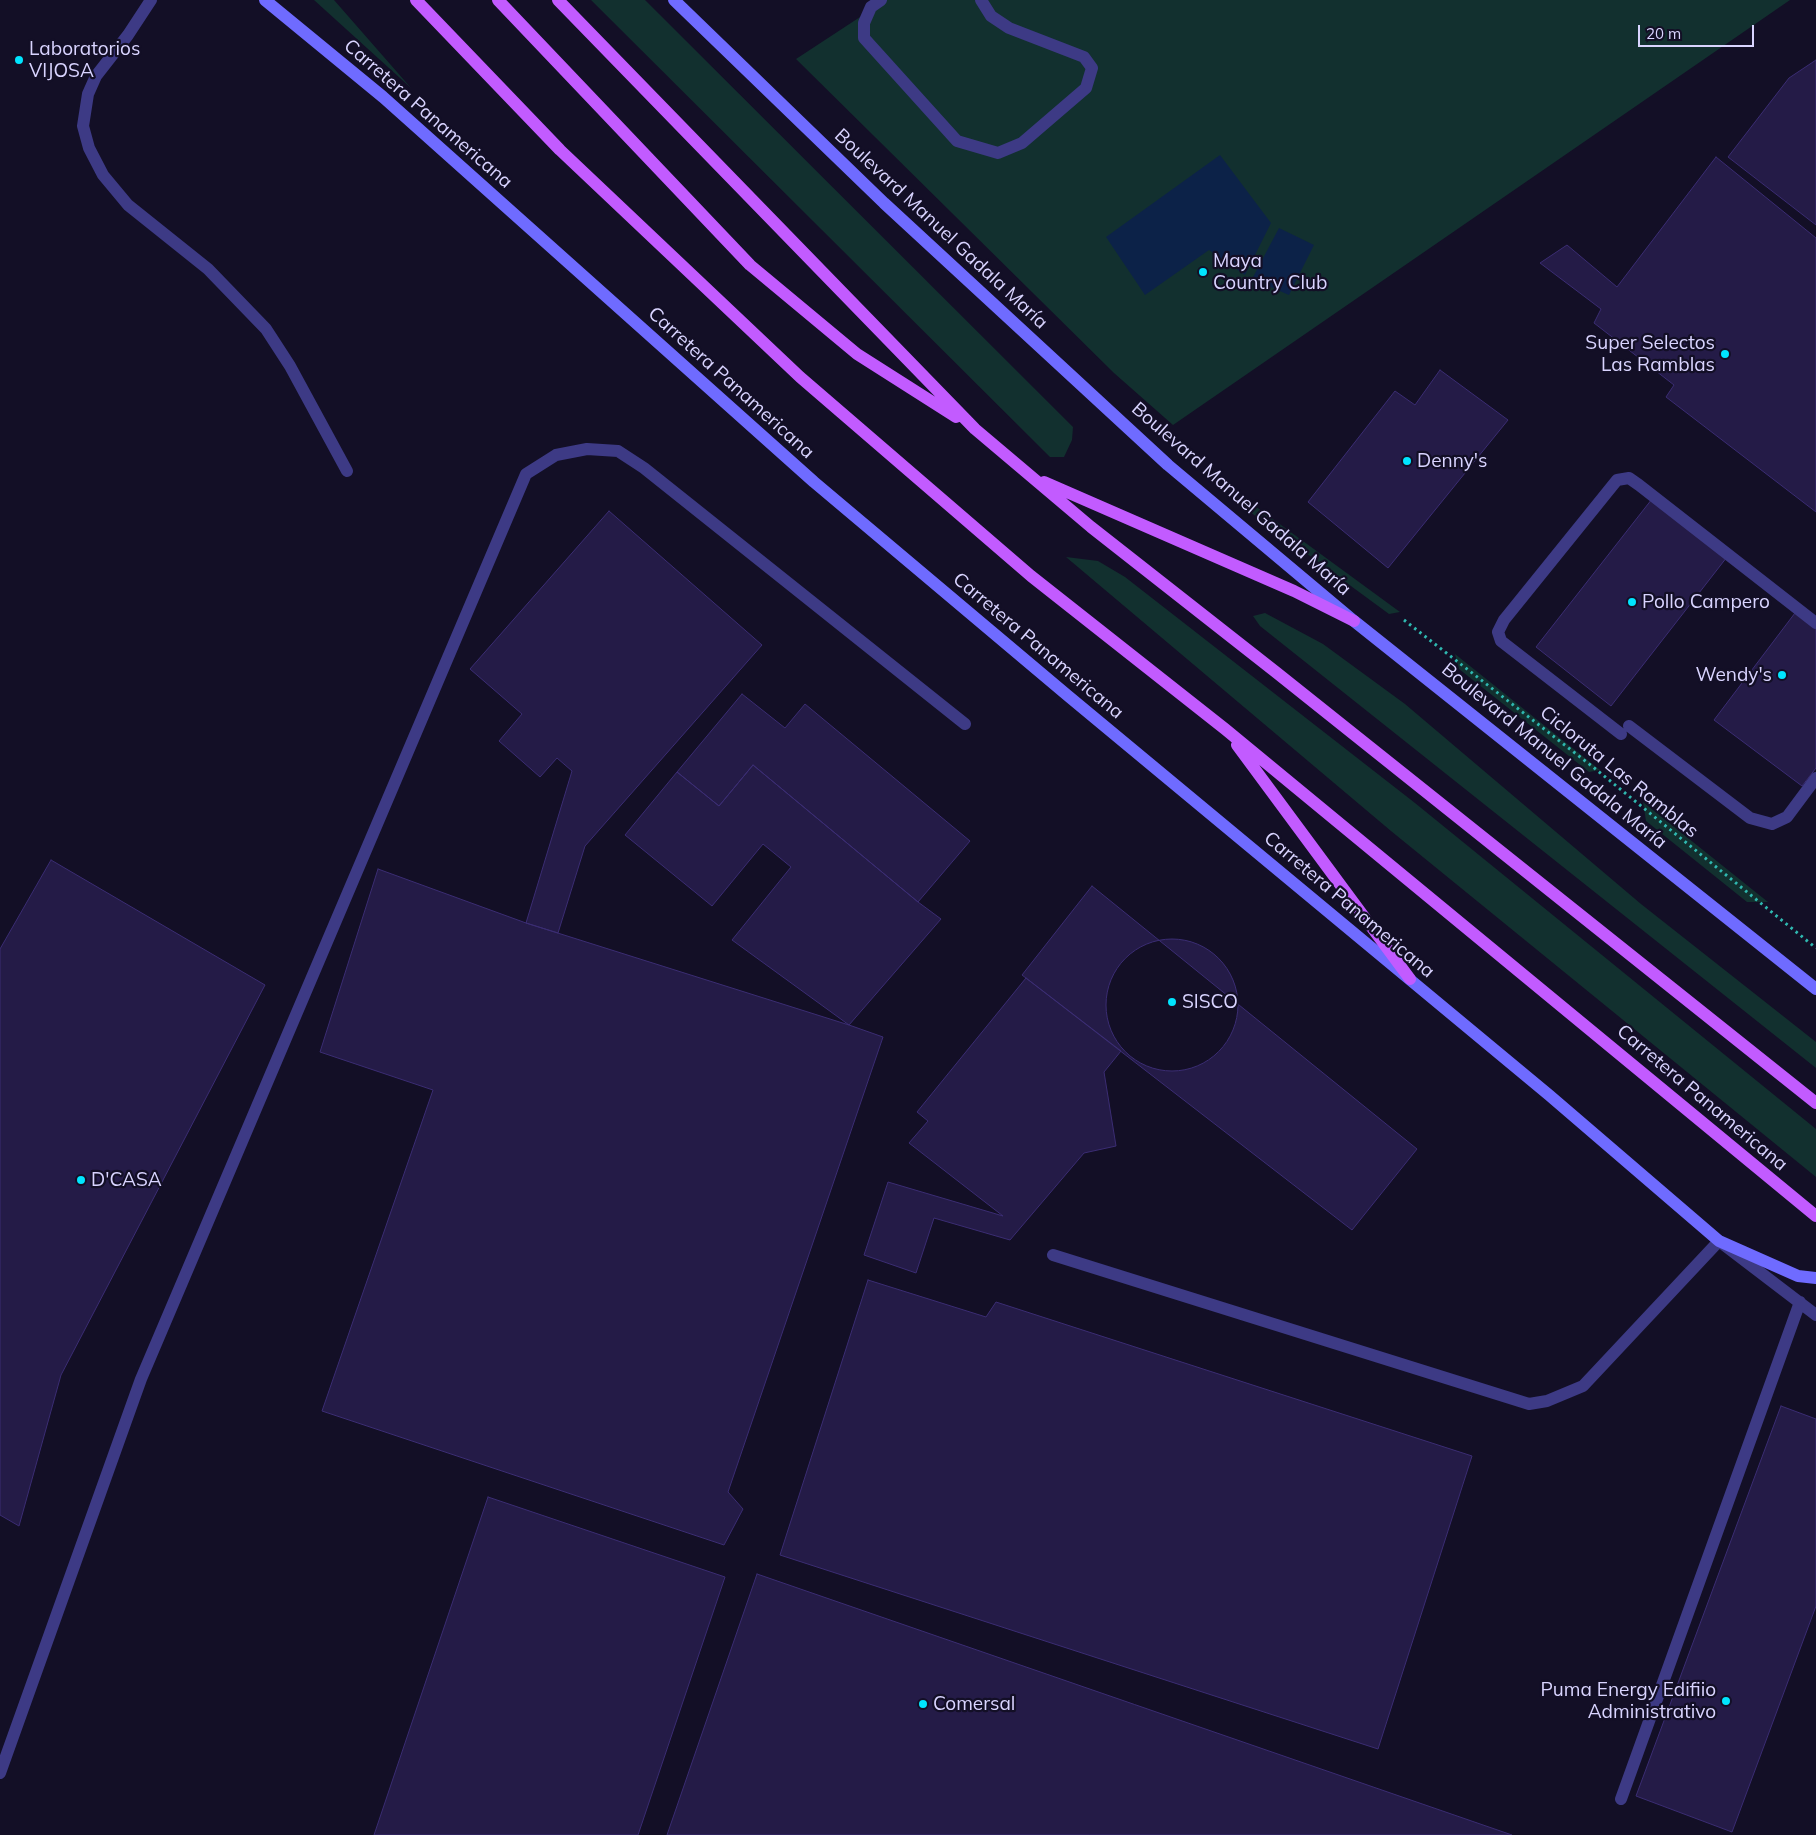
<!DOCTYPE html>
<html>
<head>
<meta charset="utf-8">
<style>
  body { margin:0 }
  #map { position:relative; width:1816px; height:1835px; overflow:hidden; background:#130f26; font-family:Mulish,sans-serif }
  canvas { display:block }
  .scale { position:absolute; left:1638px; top:25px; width:116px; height:22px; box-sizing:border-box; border:2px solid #d9d4ff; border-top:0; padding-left:6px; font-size:15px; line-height:18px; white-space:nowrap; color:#d9d4ff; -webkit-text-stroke:4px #130f26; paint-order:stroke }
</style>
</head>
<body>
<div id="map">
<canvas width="1816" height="1835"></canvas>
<div class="scale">20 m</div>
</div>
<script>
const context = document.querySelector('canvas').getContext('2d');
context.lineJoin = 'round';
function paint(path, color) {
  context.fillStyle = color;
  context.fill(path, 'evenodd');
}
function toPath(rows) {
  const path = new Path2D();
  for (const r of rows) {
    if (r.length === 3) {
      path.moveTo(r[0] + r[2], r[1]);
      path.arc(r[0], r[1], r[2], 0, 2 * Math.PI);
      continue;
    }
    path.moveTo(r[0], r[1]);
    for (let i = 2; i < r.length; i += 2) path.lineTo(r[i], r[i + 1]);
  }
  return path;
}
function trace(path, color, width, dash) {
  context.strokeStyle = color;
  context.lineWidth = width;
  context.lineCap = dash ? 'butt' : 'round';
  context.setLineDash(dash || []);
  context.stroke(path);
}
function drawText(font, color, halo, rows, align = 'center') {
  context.font = font + ' Mulish,sans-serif';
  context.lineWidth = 4.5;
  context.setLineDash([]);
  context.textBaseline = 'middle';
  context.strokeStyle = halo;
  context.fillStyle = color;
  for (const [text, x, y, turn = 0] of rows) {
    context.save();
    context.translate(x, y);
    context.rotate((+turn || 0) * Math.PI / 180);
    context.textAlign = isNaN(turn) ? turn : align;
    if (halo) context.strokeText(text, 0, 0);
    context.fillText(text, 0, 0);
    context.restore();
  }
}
paint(toPath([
  [314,0,334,0,411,88],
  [591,0,645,0,1073,427,1072,440,1064,457,1050,457],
  [886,0,1790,0,1173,425,1114,373,796,59],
  [1240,495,1400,612,1389,614,1246,509],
  [1066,557,1098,561,1125,577,1415,803,1816,1129,1816,1177,1391,831],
  [1265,613,1323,644,1405,704,1641,904,1816,1042,1816,1068,1260,626,1253,616],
  [1455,654,1600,770,1589,772,1459,669],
  [1643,802,1768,902,1747,902,1646,821]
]), '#12302f');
paint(toPath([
  [1220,155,1271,223,1245,275,1209,250,1145,295,1106,237],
  [1279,228,1314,245,1289,295,1252,279]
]), '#0c2248');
const building = toPath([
  [1816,60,1816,225,1728,157,1789,78,1816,60],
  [1716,157,1816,238,1816,512,1666,397,1674,385,1594,323,1601,309,1540,263,1567,245,1617,287,1716,157],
  [1440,370,1508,420,1388,568,1308,502,1395,391,1415,405,1440,370],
  [1652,499,1727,557,1611,706,1536,647,1652,499],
  [609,511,762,645,585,846,558,933,526,923,572,771,557,758,540,777,499,741,522,714,470,669,609,511],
  [1795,613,1816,629,1816,768,1802,786,1714,720,1795,613],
  [742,694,785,728,805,704,970,841,918,902,753,765,719,806,677,772,742,694],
  [753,765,918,902,941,919,849,1025,732,940,791,867,763,844,712,906,625,835,677,772,719,806,753,765],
  [51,860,265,985,61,1375,19,1526,0,1515,0,949,51,860],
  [378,869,526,923,849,1025,883,1037,728,1492,743,1509,724,1545,322,1411,433,1090,320,1052,378,869],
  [1092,886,1417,1149,1352,1230,1022,975,1092,886],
  [1172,1005,66],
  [1026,978,1121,1051,1104,1072,1116,1146,1084,1153,1010,1240,934,1218,916,1273,864,1255,888,1182,1003,1216,909,1143,928,1121,917,1112,1026,978],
  [868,1280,986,1317,996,1302,1472,1456,1378,1749,780,1555,868,1280],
  [1781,1406,1816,1419,1816,1606,1732,1832,1636,1796,1781,1406],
  [488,1497,725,1577,638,1835,374,1835,488,1497],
  [757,1574,1512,1835,667,1835,757,1574]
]);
paint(building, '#241b47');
trace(building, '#3b2d73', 1);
trace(toPath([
  [1404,620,1593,767,1816,948]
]), '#2fb8b0', 3, [2.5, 4]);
trace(toPath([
  [151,0,128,35,96,76,88,94,83,126,89,148,103,175,128,205,208,269,266,329,290,366,347,471],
  [1629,726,1750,818,1772,824,1787,817,1816,778],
  [1621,734,1501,641,1498,632,1504,620,1617,480,1629,478,1639,485,1816,623],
  [1053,1255,1529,1404,1547,1401,1583,1386,1719,1241,1816,1315],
  [1621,1799,1800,1302]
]), '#3d3a85', 12);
trace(toPath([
  [881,0,871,7,864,23,864,38,957,141,998,153,1022,143,1086,88,1092,68,1084,57,1009,28,991,16,981,0],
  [0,1773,141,1379,526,474,556,455,587,449,618,451,644,468,965,724]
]), '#3d3a85', 12);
trace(toPath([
  [265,0,383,97,814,482,1067,695,1549,1095,1719,1241,1798,1276,1816,1278],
  [674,0,884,203,1168,465,1354,621,1816,989]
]), '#6f6bff', 12);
trace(toPath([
  [416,0,560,150,800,377,1031,576,1225,729,1816,1216],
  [498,0,750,265,857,354,956,417],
  [558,0,975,429,1091,527,1277,673,1816,1103],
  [1044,482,1294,591,1354,621],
  [1237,745,1410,979]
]), '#c25bff', 12);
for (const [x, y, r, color] of [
  [19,60,5,"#00e5ff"],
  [1203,272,5,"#00e5ff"],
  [1725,354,5,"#00e5ff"],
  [1407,461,5,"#00e5ff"],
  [1632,602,5,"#00e5ff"],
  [1782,675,5,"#00e5ff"],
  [1172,1002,5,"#00e5ff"],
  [81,1180,5,"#00e5ff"],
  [1726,1701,5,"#00e5ff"],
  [923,1704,5,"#00e5ff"]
]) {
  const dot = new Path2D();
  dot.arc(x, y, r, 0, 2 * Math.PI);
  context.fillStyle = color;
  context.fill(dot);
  trace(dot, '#130f26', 2);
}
drawText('19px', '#d9d4ff', '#130f26', [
  ["Laboratorios",29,49],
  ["VIJOSA",29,71],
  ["Maya",1213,261],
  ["Country Club",1213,283],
  ["Super Selectos",1715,343,"right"],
  ["Las Ramblas",1715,365,"right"],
  ["Denny's",1417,461],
  ["Pollo Campero",1642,602],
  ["Wendy's",1772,675,"right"],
  ["SISCO",1182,1002],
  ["D'CASA",91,1180],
  ["Puma Energy Edifiio",1716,1690,"right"],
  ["Administrativo",1716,1712,"right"],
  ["Comersal",933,1704]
], 'left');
drawText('19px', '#d9d4ff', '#130f26', [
  ["Carretera Panamericana",428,114,41],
  ["Boulevard Manuel Gadala María",941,229,43],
  ["Carretera Panamericana",731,383,42],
  ["Boulevard Manuel Gadala María",1241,499,41],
  ["Carretera Panamericana",1038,646,40],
  ["Boulevard Manuel Gadala María",1554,756,39],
  ["Cicloruta Las Ramblas",1619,772,39],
  ["Carretera Panamericana",1349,905,40],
  ["Carretera Panamericana",1702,1098,40]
]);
</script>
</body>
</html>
